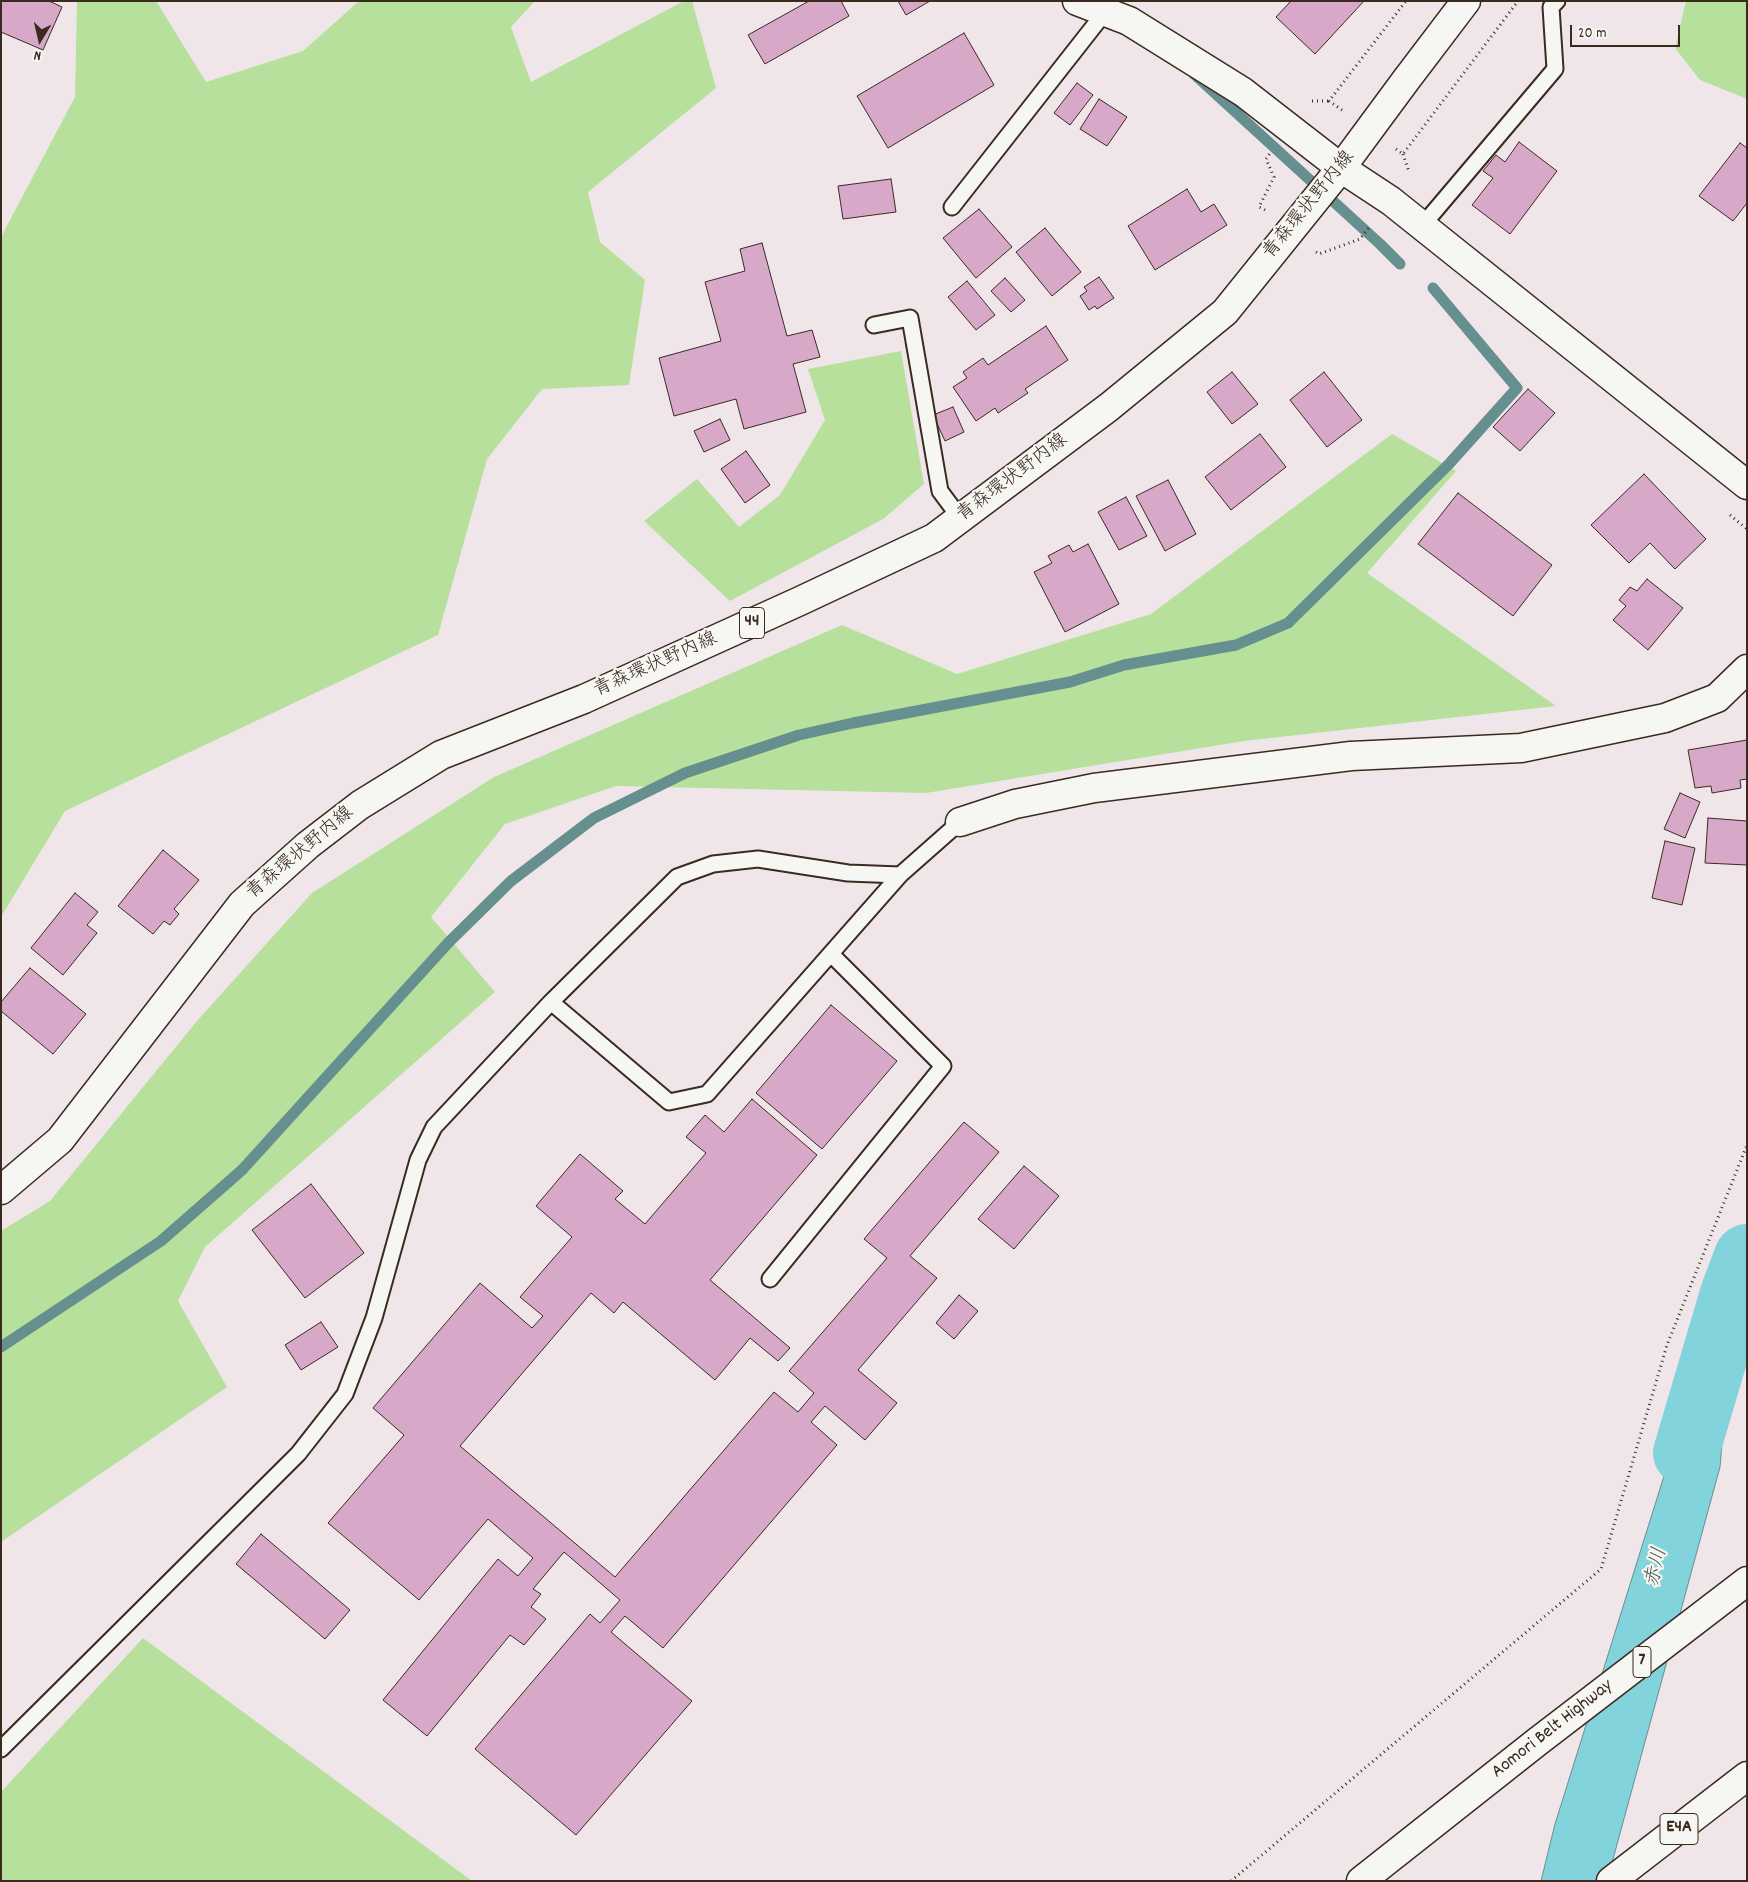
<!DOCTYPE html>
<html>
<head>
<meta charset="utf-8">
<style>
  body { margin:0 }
  #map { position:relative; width:1748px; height:1882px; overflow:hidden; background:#f0e6ea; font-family:Dekko,sans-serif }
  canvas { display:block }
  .frame { position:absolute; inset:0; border:2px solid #3b2a1e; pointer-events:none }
  .north { position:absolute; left:15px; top:15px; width:50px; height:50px; -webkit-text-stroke:4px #f6f6f2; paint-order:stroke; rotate:189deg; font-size:14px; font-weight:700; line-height:20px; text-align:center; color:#3b2a1e }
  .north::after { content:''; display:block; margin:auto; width:18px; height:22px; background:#3b2a1e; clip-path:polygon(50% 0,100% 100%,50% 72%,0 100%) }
  .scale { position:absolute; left:1570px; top:25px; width:110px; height:22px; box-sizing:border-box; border:2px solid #3b2a1e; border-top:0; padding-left:6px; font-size:15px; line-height:18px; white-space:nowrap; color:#3b2a1e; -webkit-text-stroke:4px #f6f6f2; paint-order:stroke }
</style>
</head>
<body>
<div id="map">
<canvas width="1748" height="1882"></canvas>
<div class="frame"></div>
<div class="north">N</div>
<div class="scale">20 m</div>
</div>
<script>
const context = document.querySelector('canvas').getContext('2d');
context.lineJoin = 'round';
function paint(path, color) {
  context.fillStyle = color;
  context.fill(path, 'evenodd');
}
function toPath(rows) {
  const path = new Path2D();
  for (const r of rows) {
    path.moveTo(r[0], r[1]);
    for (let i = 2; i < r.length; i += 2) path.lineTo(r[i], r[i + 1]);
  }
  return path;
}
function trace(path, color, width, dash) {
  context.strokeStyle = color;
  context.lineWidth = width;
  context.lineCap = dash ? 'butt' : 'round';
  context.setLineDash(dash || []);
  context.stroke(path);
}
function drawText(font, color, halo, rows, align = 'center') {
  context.font = font + ' Dekko,"Klee One",sans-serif';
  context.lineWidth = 4.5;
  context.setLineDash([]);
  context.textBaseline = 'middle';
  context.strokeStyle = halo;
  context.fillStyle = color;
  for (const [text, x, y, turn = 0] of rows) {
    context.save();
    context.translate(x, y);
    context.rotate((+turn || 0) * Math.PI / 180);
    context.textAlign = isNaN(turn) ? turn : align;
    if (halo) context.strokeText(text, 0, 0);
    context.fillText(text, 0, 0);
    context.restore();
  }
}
paint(toPath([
  [77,1,156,1,206,82,303,51,359,1,535,1,511,27,531,82,684,1,692,1,716,88,588,192,600,242,645,280,629,385,542,389,487,459,438,635,65,811,1,917,1,237,75,97],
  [1686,1,1747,1,1747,99,1700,80,1675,48],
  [901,351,924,484,883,519,730,601,644,521,697,479,739,527,780,495,825,420,808,369],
  [1392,434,1456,471,1367,573,1556,706,1244,741,926,793,616,786,505,824,431,917,495,992,205,1247,178,1301,227,1387,1,1542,1,1231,50,1201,197,1021,312,893,494,777,842,625,957,674,1151,614],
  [143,1638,472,1881,1,1881,1,1792]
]), '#b6e09c');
const water = toPath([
  [1700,1361,1728,1372,1720,1467,1607,1881,1541,1881,1555,1824,1700,1361]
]);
paint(water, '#82d3db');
trace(water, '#668f8f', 1);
trace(toPath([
  [1194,74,1380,244,1400,264],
  [1,1347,161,1241,242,1170,449,942,511,881,594,818,685,773,799,735,853,723,1070,682,1124,665,1236,645,1288,623,1449,464,1517,388,1433,288]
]), '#668f8f', 11);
trace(toPath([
  [1686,1453,1733,1294,1747,1257]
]), '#82d3db', 66);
const building = toPath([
  [1,1,49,1,62,7,43,50,1,32,1,1],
  [809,1,841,1,849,16,765,64,748,35,809,1],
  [898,1,930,1,906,15,898,1],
  [1291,1,1364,1,1315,54,1276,17,1291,1],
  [964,33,994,85,888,148,857,96,964,33],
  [1077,83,1093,95,1070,125,1054,113,1077,83],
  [1099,99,1127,117,1107,146,1080,129,1099,99],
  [1519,142,1557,171,1510,234,1472,205,1493,178,1483,171,1496,155,1505,162,1519,142],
  [1740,143,1747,148,1747,203,1733,221,1699,196,1740,143],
  [891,179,896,212,843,219,838,186,891,179],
  [1187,189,1201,212,1214,204,1227,225,1155,270,1128,226,1187,189],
  [979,209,1012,247,976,278,943,238,979,209],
  [1045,228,1081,272,1052,296,1016,252,1045,228],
  [762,243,787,336,812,330,820,357,793,364,806,412,744,429,736,399,674,416,659,358,721,341,705,282,745,271,740,249,762,243],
  [1099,277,1114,298,1097,309,1095,306,1089,310,1080,296,1087,291,1084,287,1099,277],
  [1005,278,1025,300,1011,312,991,291,1005,278],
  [967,281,995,315,976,330,948,297,967,281],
  [1046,326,1068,360,1025,389,1028,393,998,413,995,408,976,421,953,387,967,378,963,372,983,358,988,365,1046,326],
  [1232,372,1258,404,1232,424,1207,392,1232,372],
  [1324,372,1362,420,1327,447,1290,400,1324,372],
  [1528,389,1555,413,1520,451,1493,427,1528,389],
  [953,407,964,432,945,441,933,415,953,407],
  [720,419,730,440,704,452,694,431,720,419],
  [1260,434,1286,467,1231,510,1205,477,1260,434],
  [746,451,770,485,745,503,721,469,746,451],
  [1644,474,1706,539,1675,569,1650,543,1629,563,1591,525,1644,474],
  [1168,480,1196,534,1165,551,1136,496,1168,480],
  [1458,493,1552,565,1513,616,1418,544,1458,493],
  [1126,497,1147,536,1119,550,1098,512,1126,497],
  [1088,544,1119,604,1065,632,1034,572,1052,563,1048,556,1069,545,1073,552,1088,544],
  [1647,579,1683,608,1648,650,1613,620,1626,606,1619,600,1630,587,1637,591,1647,579],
  [1747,740,1747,779,1740,780,1741,788,1712,793,1711,786,1695,788,1688,750,1747,740],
  [1680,793,1700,802,1685,838,1664,829,1680,793],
  [1708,818,1747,821,1747,865,1705,863,1708,818],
  [1665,841,1695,848,1682,905,1652,898,1665,841],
  [163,850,199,880,174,909,179,914,170,925,164,921,153,934,118,906,163,850],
  [75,893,98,912,87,925,97,933,63,975,31,948,75,893],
  [30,968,86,1014,53,1054,1,1011,1,1002,30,968],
  [831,1005,897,1061,822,1149,756,1093,831,1005],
  [752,1099,817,1155,710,1280,790,1348,778,1361,750,1338,715,1380,623,1302,614,1313,591,1293,460,1446,615,1577,774,1392,798,1412,814,1393,789,1371,887,1258,864,1239,964,1122,999,1152,910,1256,937,1278,858,1370,897,1403,865,1440,825,1406,811,1422,837,1445,663,1648,625,1616,611,1632,692,1701,576,1835,475,1749,590,1614,600,1623,620,1600,564,1552,533,1589,541,1594,531,1607,546,1619,524,1645,510,1635,427,1736,383,1700,498,1559,518,1576,533,1558,488,1519,419,1600,328,1523,404,1435,373,1408,480,1283,532,1328,543,1316,520,1297,572,1237,536,1206,580,1154,623,1191,615,1199,645,1224,706,1153,686,1137,705,1115,724,1132,752,1099],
  [1024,1166,1059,1196,1014,1249,978,1219,1024,1166],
  [311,1184,364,1253,305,1298,252,1230,311,1184],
  [959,1295,978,1311,954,1339,936,1323,959,1295],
  [321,1322,338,1347,301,1370,285,1345,321,1322],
  [261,1534,350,1610,325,1639,236,1564,261,1534]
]);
paint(building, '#d8a8c9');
trace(building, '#3b2a1e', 1);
const lane = toPath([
  [952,207,1105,12],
  [1422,226,1555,69,1551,7,1557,1],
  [874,325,910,318,940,491,960,518],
  [551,1002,669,1102,707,1094,900,875],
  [770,1279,943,1066,831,954],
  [1,1749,298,1454,345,1394,374,1318,418,1160,434,1127,551,1002,677,877,713,864,758,859,848,873,900,875,960,822]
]);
const street = toPath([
  [1077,1,1129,21,1243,92,1341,168]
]);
const secondary = toPath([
  [1341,168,1391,201,1747,485],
  [960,822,1015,804,1094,788,1351,756,1521,748,1665,718,1717,698,1747,669]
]);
const primary = toPath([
  [1,1190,60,1140,242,904,308,845,360,805,441,755,584,699,800,601,934,538,1109,407,1225,312,1341,168,1406,80,1466,1]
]);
const highway = toPath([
  [1361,1881,1537,1742,1747,1581],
  [1611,1881,1747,1776]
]);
trace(lane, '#3b2a1e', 19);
trace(street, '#3b2a1e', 31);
trace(secondary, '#3b2a1e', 31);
trace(primary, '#3b2a1e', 31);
trace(highway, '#3b2a1e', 31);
trace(toPath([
  [1312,101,1329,101],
  [1342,110,1329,101,1406,1],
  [1396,149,1403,154,1518,1],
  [1403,154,1409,172],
  [1265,210,1259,207,1274,177,1266,159,1270,153],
  [1316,252,1319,254,1360,239,1370,226],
  [1730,515,1747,529],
  [1231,1881,1601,1569,1667,1345,1747,1145]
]), '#3b2a1e', 3, [1, 4]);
trace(lane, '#f6f6f2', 15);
trace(street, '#f6f6f2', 28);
trace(secondary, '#f6f6f2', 28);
trace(primary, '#f6f6f2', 28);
trace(highway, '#f6f6f2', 28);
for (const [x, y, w] of [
  [752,623,25],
  [1642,1662,18],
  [1679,1829,38]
]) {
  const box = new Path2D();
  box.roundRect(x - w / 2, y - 15.5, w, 31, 4);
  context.fillStyle = '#f6f6f2';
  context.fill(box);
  trace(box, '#3b2a1e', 1);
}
drawText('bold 18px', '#3b2a1e', null, [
  ["44",752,623],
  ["7",1642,1662],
  ["E4A",1679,1829]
]);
drawText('19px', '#3b2a1e', '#f6f6f2', [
  ["青森環状野内線",1310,206,-51],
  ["青森環状野内線",1013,479,-37],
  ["青森環状野内線",656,666,-24],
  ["青森環状野内線",301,854,-40],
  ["Aomori Belt Highway",1553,1730,-38]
]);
drawText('italic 20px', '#4d544d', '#f6f6f2', [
  ["赤川",1658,1568,-77]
]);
</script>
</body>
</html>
